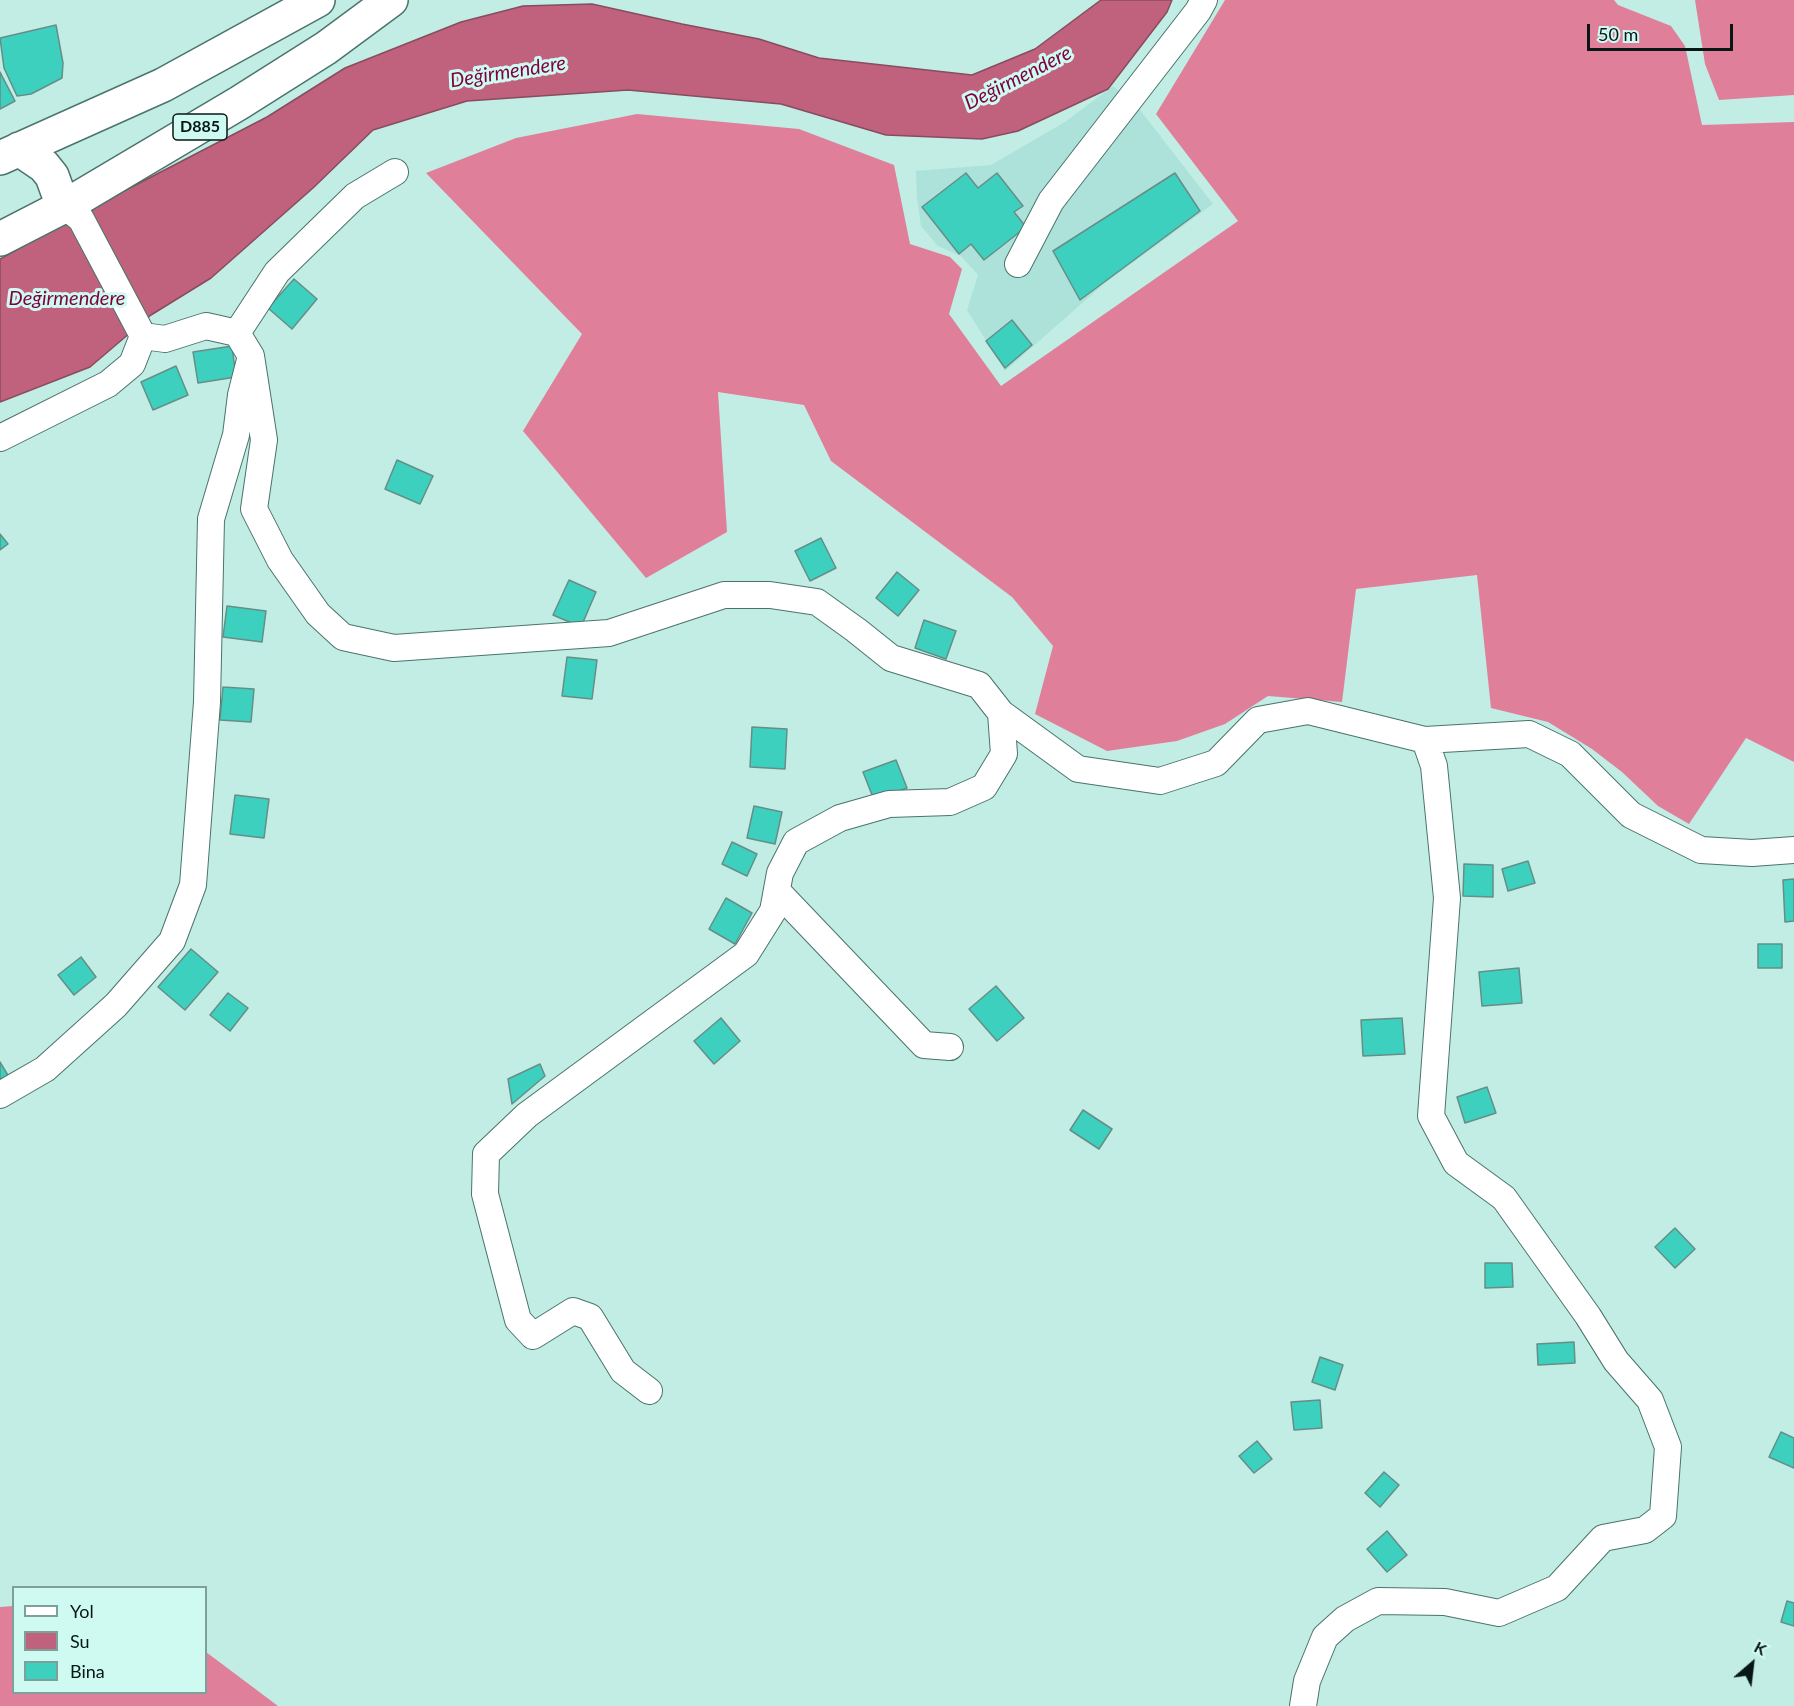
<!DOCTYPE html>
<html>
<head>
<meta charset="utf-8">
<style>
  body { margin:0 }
  #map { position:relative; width:1794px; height:1706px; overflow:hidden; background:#c1ede5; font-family:Lato,sans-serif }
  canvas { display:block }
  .legend { position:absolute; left:12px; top:1586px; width:195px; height:108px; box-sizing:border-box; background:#cefaf2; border:2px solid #7e9f9a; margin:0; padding:8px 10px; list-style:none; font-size:18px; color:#071715 }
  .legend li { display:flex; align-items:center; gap:12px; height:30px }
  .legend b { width:30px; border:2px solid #7e9f9a }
  .north { position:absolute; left:1722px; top:1634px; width:60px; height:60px; -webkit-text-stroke:4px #cefaf2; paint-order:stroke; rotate:28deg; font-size:16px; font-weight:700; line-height:24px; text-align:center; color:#071715 }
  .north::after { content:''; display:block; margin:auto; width:21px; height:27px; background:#071715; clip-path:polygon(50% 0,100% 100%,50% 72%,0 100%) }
  .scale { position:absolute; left:1587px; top:24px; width:146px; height:27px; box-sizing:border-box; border:3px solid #071715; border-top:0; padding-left:8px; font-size:18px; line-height:21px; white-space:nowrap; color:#071715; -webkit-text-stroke:4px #cefaf2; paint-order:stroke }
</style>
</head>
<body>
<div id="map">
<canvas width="1794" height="1706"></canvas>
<ul class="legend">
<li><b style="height:8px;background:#fff"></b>Yol</li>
<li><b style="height:16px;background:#c0627d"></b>Su</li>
<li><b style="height:16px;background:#3ed0be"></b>Bina</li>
</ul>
<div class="north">K</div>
<div class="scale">50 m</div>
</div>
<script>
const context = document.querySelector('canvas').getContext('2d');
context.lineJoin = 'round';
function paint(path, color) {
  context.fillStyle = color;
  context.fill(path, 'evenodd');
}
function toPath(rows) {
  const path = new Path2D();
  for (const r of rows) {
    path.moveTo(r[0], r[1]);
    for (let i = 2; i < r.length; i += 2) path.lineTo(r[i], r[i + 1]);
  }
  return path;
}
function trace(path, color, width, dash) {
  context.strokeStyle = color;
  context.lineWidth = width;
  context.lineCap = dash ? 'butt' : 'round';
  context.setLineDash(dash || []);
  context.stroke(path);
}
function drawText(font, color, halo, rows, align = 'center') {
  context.font = font + ' Lato,sans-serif';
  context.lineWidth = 6;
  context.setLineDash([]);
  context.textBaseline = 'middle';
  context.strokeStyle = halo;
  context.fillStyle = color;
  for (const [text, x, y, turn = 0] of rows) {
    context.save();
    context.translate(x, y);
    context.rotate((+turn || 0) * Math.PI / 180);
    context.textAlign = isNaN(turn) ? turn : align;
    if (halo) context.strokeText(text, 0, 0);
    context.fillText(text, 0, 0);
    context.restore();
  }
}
paint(toPath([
  [1113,86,1140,110,1213,204,1105,283,1005,371,967,310,978,275,961,256,938,246,921,226,917,198,916,171,991,165,1065,122]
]), '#ace2d9');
paint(toPath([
  [1225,0,1614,0,1618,5,1671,26,1685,46,1702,125,1794,122,1794,762,1746,738,1689,824,1658,806,1622,772,1592,749,1548,722,1491,708,1477,575,1356,589,1342,702,1268,696,1225,724,1177,741,1107,751,1035,714,1053,646,1012,597,831,461,804,405,718,392,727,532,646,578,523,431,582,334,426,173,516,138,637,114,799,129,894,165,910,244,950,257,962,269,949,314,1001,386,1238,221,1156,114],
  [1695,0,1794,0,1794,95,1719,100,1705,64],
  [13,1606,14,1692,206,1692,206,1652,278,1706,0,1706,0,1607]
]), '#e07f9a');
const water = toPath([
  [1101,0,1172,0,1167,12,1108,89,1018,131,982,139,886,135,781,104,628,90,467,101,373,130,313,188,211,278,151,315,90,367,0,402,0,259,97,205,267,117,345,68,461,22,523,6,592,4,682,24,759,39,819,58,972,75,1035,49,1101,0]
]);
paint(water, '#c0627d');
trace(water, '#884c5e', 1.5);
const building = toPath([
  [56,25,63,63,62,78,31,94,17,96,4,68,0,38,56,25],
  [0,72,15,101,0,109,0,72],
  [966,173,978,188,997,173,1023,206,1014,212,1026,227,984,260,971,244,959,254,922,207,966,173],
  [1175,173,1200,211,1080,300,1053,251,1175,173],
  [294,279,317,299,292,329,268,308,294,279],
  [1012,320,1032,345,1005,368,986,341,1012,320],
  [232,346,236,377,198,383,193,352,232,346],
  [176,366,188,395,153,410,141,382,176,366],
  [397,460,433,476,420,504,385,489,397,460],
  [0,534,8,544,0,550,0,534],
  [821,538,836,568,810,581,795,551,821,538],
  [897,572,919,590,898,616,876,598,897,572],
  [569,580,596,592,581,627,553,615,569,580],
  [227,606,266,611,262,642,223,637,227,606],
  [924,620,956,631,946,659,915,648,924,620],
  [567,657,597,660,592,699,562,696,567,657],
  [223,687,254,689,251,722,220,720,223,687],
  [752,727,787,729,785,769,750,767,752,727],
  [896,760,907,788,874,800,863,772,896,760],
  [235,795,269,799,264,838,230,834,235,795],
  [754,806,782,812,775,844,747,838,754,806],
  [732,842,757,854,747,876,722,864,732,842],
  [1528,861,1535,883,1508,891,1502,869,1528,861],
  [1464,864,1493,865,1493,897,1463,896,1464,864],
  [1794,879,1794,921,1785,922,1783,880,1794,879],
  [726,898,752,913,735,944,709,929,726,898],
  [1758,944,1782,944,1782,968,1758,968,1758,944],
  [191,949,218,972,185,1010,158,987,191,949],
  [81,957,96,977,74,995,58,975,81,957],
  [1519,968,1522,1003,1482,1006,1479,972,1519,968],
  [996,986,1024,1018,997,1041,969,1009,996,986],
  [228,993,248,1008,230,1031,210,1015,228,993],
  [721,1018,740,1041,714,1064,694,1041,721,1018],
  [1402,1018,1405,1054,1363,1056,1361,1020,1402,1018],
  [0,1062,9,1077,0,1082,0,1062],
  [540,1064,545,1076,512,1104,508,1079,540,1064],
  [1487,1087,1496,1113,1465,1123,1457,1097,1487,1087],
  [1083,1110,1112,1129,1099,1149,1070,1130,1083,1110],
  [1675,1228,1695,1249,1675,1268,1655,1247,1675,1228],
  [1485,1263,1512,1263,1513,1287,1485,1288,1485,1263],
  [1574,1342,1575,1363,1538,1365,1537,1344,1574,1342],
  [1320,1357,1343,1365,1335,1390,1312,1382,1320,1357],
  [1320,1400,1322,1428,1294,1430,1291,1402,1320,1400],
  [1781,1432,1794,1438,1794,1468,1769,1457,1781,1432],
  [1257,1441,1272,1459,1254,1473,1239,1456,1257,1441],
  [1384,1472,1399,1485,1380,1507,1365,1493,1384,1472],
  [1387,1531,1407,1555,1387,1572,1367,1549,1387,1531],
  [1787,1601,1794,1603,1794,1626,1781,1622,1787,1601]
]);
paint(building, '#3ed0be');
trace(building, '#658e87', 1.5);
const minor = toPath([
  [1018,264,1051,201,1198,11,1204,0],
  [237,333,277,272,355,196,395,172],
  [251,356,264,440,254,509,280,560,318,614,343,637,394,648,609,633,724,595,770,595,817,602,856,630,891,658,979,685,1001,713,1078,769,1160,781,1216,763,1258,720,1308,711,1425,740,1529,734,1570,754,1631,815,1701,850,1752,853,1794,850],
  [0,438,108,384,132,364,143,336,81,219,71,211,59,209],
  [777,891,924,1045,950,1047],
  [0,1095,45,1069,116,1005,172,941,193,885,207,702,211,519,236,435,241,395,251,356,237,333,206,326,165,339,143,336],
  [649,1391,623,1371,590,1317,573,1311,533,1336,518,1320,485,1194,486,1154,527,1115,746,954,773,911,780,873,796,842,840,818,889,804,950,802,984,787,1004,754,1001,713],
  [1303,1706,1307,1681,1325,1637,1345,1619,1378,1601,1445,1602,1499,1613,1557,1588,1603,1538,1645,1530,1663,1516,1668,1447,1650,1400,1616,1361,1588,1316,1504,1198,1456,1163,1431,1116,1447,898,1434,766,1425,740]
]);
const highway = toPath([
  [19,149,44,166,52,176,60,198,59,209],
  [0,158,163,85,318,0],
  [0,239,72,202,239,103,326,48,391,0]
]);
trace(minor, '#4a736c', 28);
trace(highway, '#4a736c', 36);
trace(minor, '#fff', 26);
trace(highway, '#fff', 33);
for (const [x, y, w] of [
  [200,127,54]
]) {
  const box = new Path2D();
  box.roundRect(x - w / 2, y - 13, w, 26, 4.5);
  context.fillStyle = '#cefaf2';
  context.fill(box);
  trace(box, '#071715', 1.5);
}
drawText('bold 16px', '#071715', null, [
  ["D885",200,127]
]);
drawText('italic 20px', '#7e013b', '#cefaf2', [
  ["Değirmendere",508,72,-9],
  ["Değirmendere",1018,78,-27],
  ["Değirmendere",67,299]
]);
</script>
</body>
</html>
